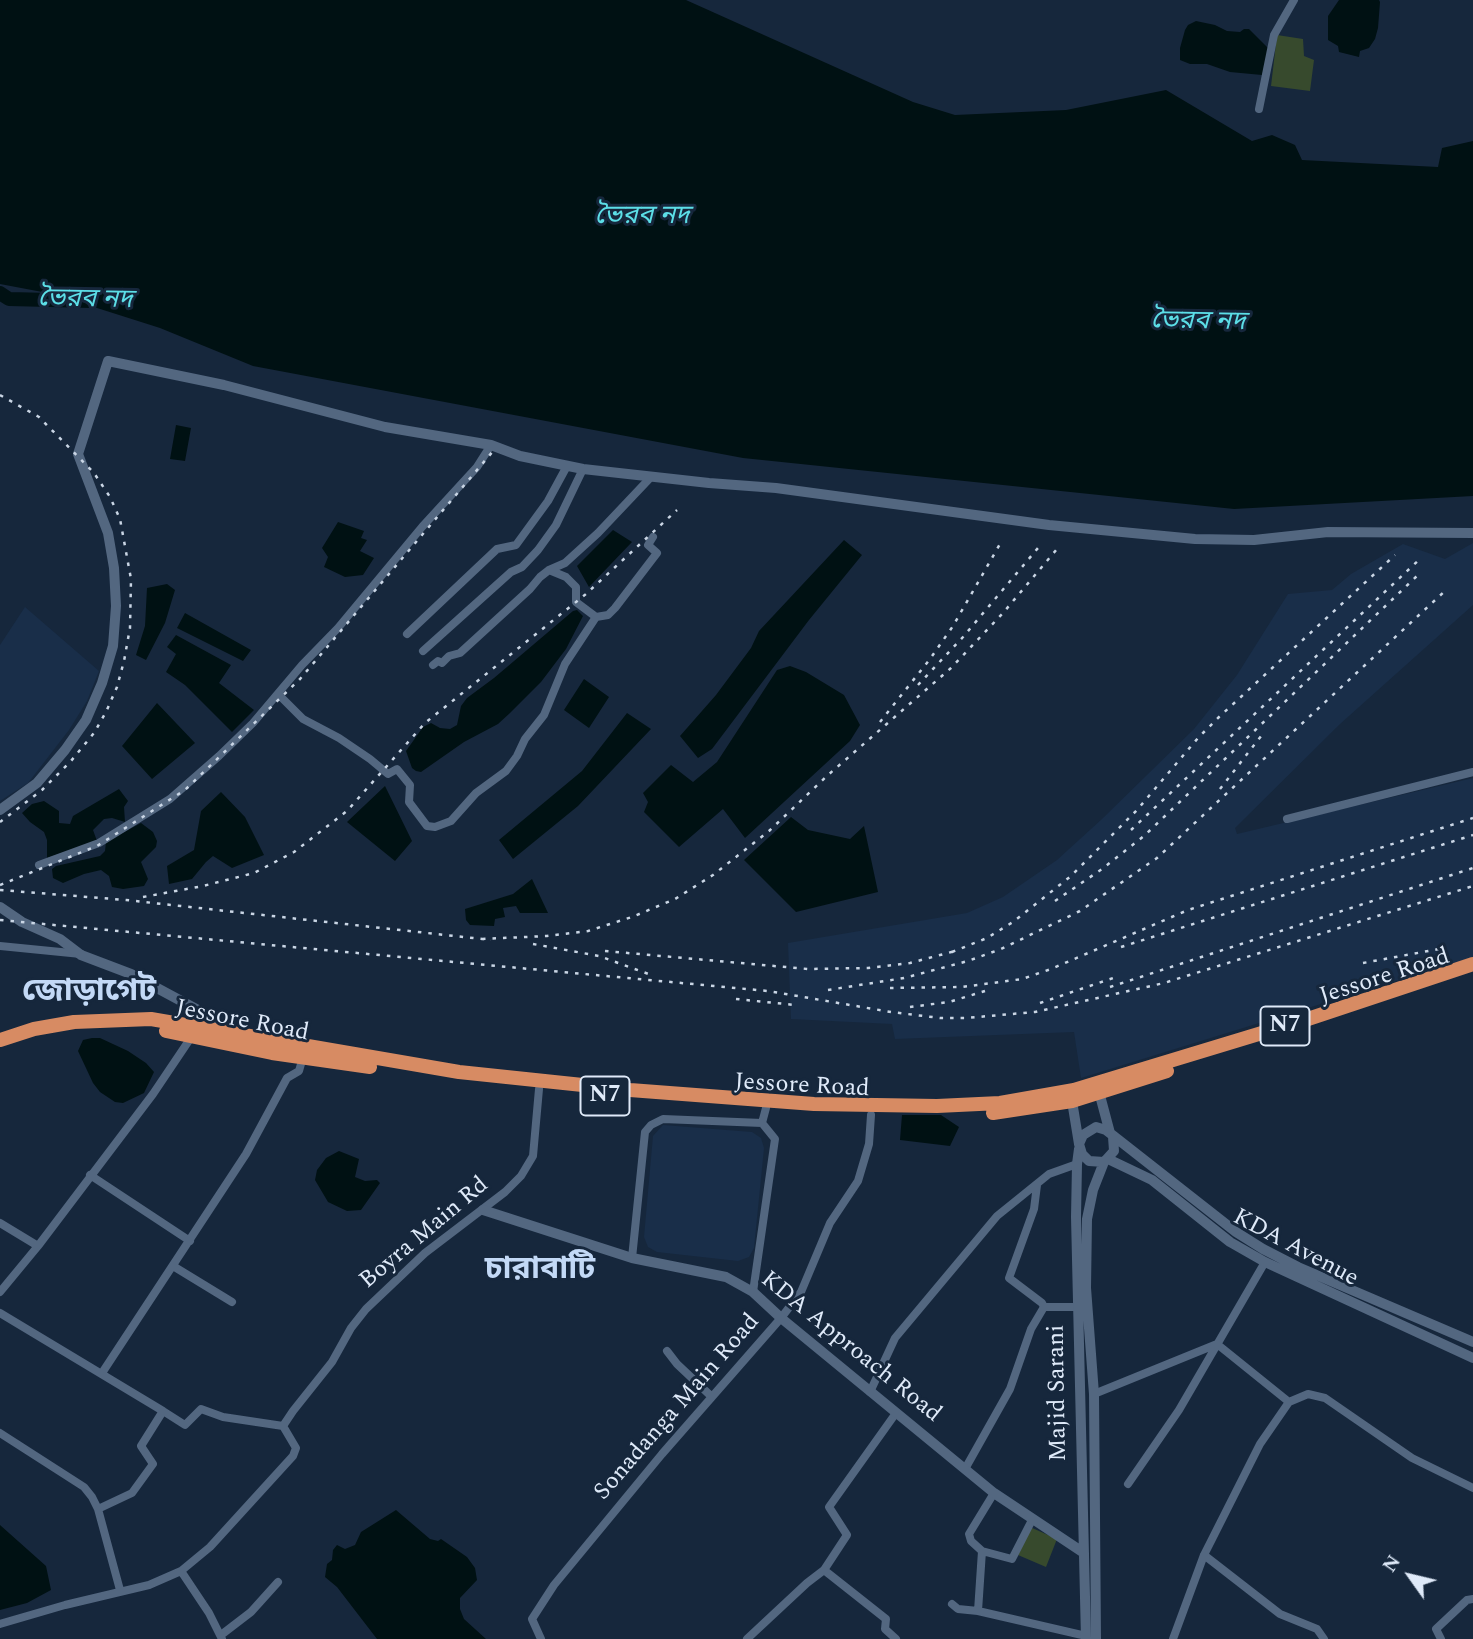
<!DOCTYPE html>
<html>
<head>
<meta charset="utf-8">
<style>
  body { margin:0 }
  #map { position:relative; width:1473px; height:1639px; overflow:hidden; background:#16273c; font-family:Spectral,serif }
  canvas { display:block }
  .north { position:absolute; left:1375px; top:1541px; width:70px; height:70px; -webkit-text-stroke:5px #16273c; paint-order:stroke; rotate:304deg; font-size:19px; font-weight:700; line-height:28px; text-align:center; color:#dfeaf9 }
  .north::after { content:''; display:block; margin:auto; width:24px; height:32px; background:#dfeaf9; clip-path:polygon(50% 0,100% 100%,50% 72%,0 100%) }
</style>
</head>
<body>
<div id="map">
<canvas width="1473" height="1639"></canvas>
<div class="north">N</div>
</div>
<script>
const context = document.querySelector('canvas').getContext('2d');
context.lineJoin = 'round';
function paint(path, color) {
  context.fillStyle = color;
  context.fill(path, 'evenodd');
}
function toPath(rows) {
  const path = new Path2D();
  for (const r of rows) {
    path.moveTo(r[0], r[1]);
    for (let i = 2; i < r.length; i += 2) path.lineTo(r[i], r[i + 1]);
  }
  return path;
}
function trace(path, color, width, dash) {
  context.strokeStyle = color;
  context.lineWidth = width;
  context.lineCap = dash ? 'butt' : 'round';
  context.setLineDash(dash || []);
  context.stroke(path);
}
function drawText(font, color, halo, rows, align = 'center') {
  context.font = font + ' Spectral,"Noto Sans Bengali",serif';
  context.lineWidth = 6;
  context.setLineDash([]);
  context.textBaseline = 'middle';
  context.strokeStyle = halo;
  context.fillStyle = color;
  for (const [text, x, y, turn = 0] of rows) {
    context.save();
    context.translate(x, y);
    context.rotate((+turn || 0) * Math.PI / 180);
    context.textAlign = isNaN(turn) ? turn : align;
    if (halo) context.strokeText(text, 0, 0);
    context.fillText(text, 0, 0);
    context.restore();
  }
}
paint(toPath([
  [1473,543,1473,605,1340,724,1235,828,1237,834,1473,778,1473,957,1081,1078,1074,1032,895,1039,892,1024,791,1019,788,943,967,913,1003,897,1057,860,1102,819,1194,729,1237,675,1288,594,1332,590,1351,574,1403,544,1445,559],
  [25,607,99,671,87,701,69,730,28,783,0,801,0,645],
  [663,1125,752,1132,761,1138,764,1148,754,1248,749,1257,738,1261,657,1252,648,1247,644,1237,653,1136]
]), '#192e49');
paint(toPath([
  [1277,35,1303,39,1304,56,1314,60,1310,91,1271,86],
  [1030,1527,1057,1539,1046,1567,1018,1555]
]), '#374a2d');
paint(toPath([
  [0,0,686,0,913,102,955,115,1066,110,1166,90,1252,141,1272,135,1295,145,1302,160,1438,167,1442,148,1473,141,1473,496,1234,509,743,458,253,366,160,328,53,294,0,284],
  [1339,0,1379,0,1380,2,1378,28,1375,39,1369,48,1360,51,1359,57,1339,52,1338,46,1328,40,1328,16],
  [1196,21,1215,25,1227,31,1240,32,1244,29,1249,29,1270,50,1262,75,1230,72,1207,64,1190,64,1180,60,1180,48,1185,30,1188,25],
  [176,425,191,428,185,461,170,459],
  [338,522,364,531,361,538,367,540,360,551,374,558,363,575,345,577,324,567,328,557,322,548],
  [613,530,632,542,589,587,577,566],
  [844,540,862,555,809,620,712,749,698,758,680,736,716,695,751,648,759,631],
  [167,584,175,590,165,623,146,660,136,655,145,626,147,588],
  [577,610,583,616,566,649,541,682,510,713,498,724,464,742,421,772,416,771,412,768,406,751,423,727,431,723,440,728,450,729,457,725,461,706,467,698,494,678,573,611],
  [185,613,251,650,243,661,177,628],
  [176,635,231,665,219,683,254,710,232,732,185,685,166,672,176,654,167,647],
  [790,666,806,672,844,695,860,725,850,741,745,838,723,809,679,847,644,812,648,802,643,793,671,765,693,782,717,762,777,670],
  [584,679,609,697,589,728,564,710],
  [157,703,195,743,152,779,122,746],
  [627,713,651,729,578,806,513,859,499,840,582,771],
  [385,786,412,841,395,861,347,822],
  [119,789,128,801,124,807,125,822,112,818,104,819,93,830,97,841,47,858,47,840,44,832,30,822,22,813,32,804,44,801,59,811,59,823,70,824,73,816],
  [221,792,245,817,264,855,232,868,213,856,206,862,192,879,169,884,167,866,194,850,201,811],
  [791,817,808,830,850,839,864,826,878,892,796,912,744,860],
  [141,823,153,832,157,841,156,847,141,862,148,879,144,886,123,889,112,887,109,876,101,870,84,874,63,883,53,878,52,869,56,866,100,856,105,851,106,842],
  [532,879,548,913,520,913,516,906,503,908,505,917,495,919,494,926,470,925,466,920,465,909,513,894],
  [92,1038,100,1038,128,1051,146,1063,154,1072,144,1093,123,1103,115,1102,100,1092,93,1083,78,1051,83,1040],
  [902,1115,941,1115,959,1127,950,1146,900,1140],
  [339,1151,359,1159,355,1177,365,1181,377,1180,380,1183,361,1210,347,1211,328,1202,315,1180,317,1170,326,1158],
  [396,1510,430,1539,438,1541,441,1539,467,1557,475,1568,477,1580,460,1598,460,1609,464,1619,486,1639,377,1639,337,1587,325,1577,327,1564,332,1560,333,1550,337,1545,345,1549,355,1545,361,1532],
  [0,1525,46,1566,51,1590,27,1603,0,1610]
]), '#001113');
trace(toPath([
  [0,293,9,299,91,301]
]), '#001113', 14);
trace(toPath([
  [1259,109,1274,35,1294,0],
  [549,570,566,577,576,587,576,602,596,617],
  [407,634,497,549,516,545,548,501,567,466],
  [423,651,511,572,522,567,538,550,556,525,583,469],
  [433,665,438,661,442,663,449,656,460,653,530,589,540,577,549,570,565,563,598,533,651,477],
  [278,694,303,719,339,738,370,759,388,774,397,769,410,785,409,802,427,826,435,827,451,821,476,793,506,771,517,756,525,739,544,715,565,664,596,617,608,615,615,608,657,553,648,545,653,537],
  [1287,819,1473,772],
  [39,865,99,843,170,799,219,756,253,723,302,665,338,628,422,527,477,467,491,445],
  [0,946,81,954],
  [762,1123,766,1108],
  [90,1175,190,1241],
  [1037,1185,1034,1209,1009,1278,1042,1303,1044,1307],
  [0,1223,38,1246],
  [632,1258,645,1132,651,1125,663,1119,762,1123,775,1139,753,1292],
  [173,1266,232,1302],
  [0,1292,38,1246,153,1094,192,1036],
  [0,1313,163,1411],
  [667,1351,677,1364,712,1397],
  [102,1373,246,1154,287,1078,299,1071,303,1057],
  [870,1392,895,1338,997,1216,1049,1174,1077,1164],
  [1094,1394,1217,1344,1289,1402],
  [0,1433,84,1487,92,1497,98,1509],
  [965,1469,1010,1389,1031,1329,1044,1307,1078,1307],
  [1128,1484,1179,1410,1265,1262],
  [1032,1520,1012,1559,982,1551,978,1611,1086,1636],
  [982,1551,971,1541,969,1534,994,1493],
  [1204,1555,1280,1614,1317,1629,1324,1639],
  [824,1570,886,1619,885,1629,896,1639],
  [181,1571,209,1613,222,1639],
  [120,1590,98,1509,132,1493,153,1464,141,1446,163,1411,185,1425,201,1409,223,1417,283,1426],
  [952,1604,958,1609,978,1611],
  [0,1624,65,1605,149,1585,181,1571,210,1547,293,1456,296,1448,283,1426,293,1411,332,1362,351,1328,366,1309,425,1253,505,1192,521,1176,533,1156,539,1089],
  [221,1635,251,1612,278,1582],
  [541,1639,532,1619,554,1585,662,1454,781,1318,801,1292,830,1223,858,1181,869,1144,871,1115],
  [747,1639,807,1583,824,1570,847,1535,829,1507,896,1413],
  [1173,1639,1204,1555,1260,1444,1289,1402,1308,1394,1325,1398,1412,1458,1473,1488],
  [1441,1639,1436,1629,1467,1600,1473,1599]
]), '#536780', 8);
trace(toPath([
  [0,810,37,783,65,750,86,720,102,683,113,646,116,606,114,568,108,533,78,454,108,361,224,385,385,427,491,445,520,456,583,469,709,483,776,488,1049,525,1195,539,1254,540,1328,532,1473,533],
  [0,907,22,922,60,939,81,955,131,974,237,1031],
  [1098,1088,1110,1133],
  [1072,1101,1079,1144],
  [1113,1137,1114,1151,1104,1162,1089,1161,1082,1154,1079,1144,1083,1135,1096,1127,1106,1130,1236,1232,1263,1249,1298,1267,1473,1342],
  [1079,1149,1077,1164,1076,1217,1086,1639],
  [1108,1159,1152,1180,1230,1242,1265,1262,1473,1358],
  [483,1210,632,1258,726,1277,753,1292,781,1318,994,1493,1084,1553],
  [1096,1639,1094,1394,1086,1288,1087,1219,1093,1190,1104,1162]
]), '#536780', 10);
trace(toPath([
  [166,1031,272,1053,370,1067],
  [0,1040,34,1029,74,1022,151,1019,459,1072,630,1090,814,1104,937,1106,1000,1103,1074,1090,1308,1019,1473,964],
  [993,1113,1072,1101,1167,1071]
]), '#d78b63', 14);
trace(toPath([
  [0,395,39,417,94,473,110,497,120,519,131,579,130,628,124,661,117,687,106,712,94,733,71,761,42,790,0,822],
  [918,685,963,637,1038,548],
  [880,722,930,659,953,626,1000,544],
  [1220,789,1265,731],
  [1131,830,1422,557],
  [0,885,97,846,185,790,300,679,494,450],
  [0,890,126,900,491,940],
  [143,897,203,886,254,873,294,852,347,811,425,723,586,594,677,510],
  [1055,901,1102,869,1144,836,1418,575],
  [0,920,768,991,891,1012,940,1018,966,1018,1035,1012,1164,983,1473,886],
  [482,939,547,936,588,931,632,917,675,899,713,875,769,831,828,775,951,668,1003,613,1057,549],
  [533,944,599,956,654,976],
  [1121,947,1473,835],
  [605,951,808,969,868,968,910,963,959,950],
  [952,952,987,938,1013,922,1071,876,1137,810,1198,738,1219,717,1395,555],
  [1363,963,1439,949],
  [1110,987,1473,868],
  [890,988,962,987,1022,979,1051,969,1188,910,1473,818],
  [828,990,904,978,968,961,1001,949,1080,911,1157,858,1446,590],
  [736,999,795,1005],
  [1040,1003,1116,977],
  [910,1007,949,1002,985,991]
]), '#cad6e5', 2.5, [3.5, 7]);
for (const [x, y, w] of [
  [1285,1026,49],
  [605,1096,49]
]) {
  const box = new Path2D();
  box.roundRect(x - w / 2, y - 19.5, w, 39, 5);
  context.fillStyle = '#16273c';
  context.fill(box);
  trace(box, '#dfeaf9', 2);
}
drawText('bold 23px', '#dfeaf9', null, [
  ["N7",1285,1026],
  ["N7",605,1096]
]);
drawText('24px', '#dfeaf9', '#16273c', [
  ["Jessore Road",1385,978,-18],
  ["Jessore Road",242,1022,11],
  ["Jessore Road",802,1087,3],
  ["Boyra Main Rd",425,1234,-40],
  ["KDA Avenue",1295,1249,28],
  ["KDA Approach Road",850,1348,39],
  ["Majid Sarani",1059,1393,-91],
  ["Sonadanga Main Road",678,1408,-49]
]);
drawText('italic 26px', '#5cdee7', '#16273c', [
  ["ভৈরব নদ",642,218],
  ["ভৈরব নদ",85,301,1],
  ["ভৈরব নদ",1198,323,1]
]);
drawText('bold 32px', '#c3d9f6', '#16273c', [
  ["জোড়াগেট",89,994],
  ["চারাবাটি",540,1272]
]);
</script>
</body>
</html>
